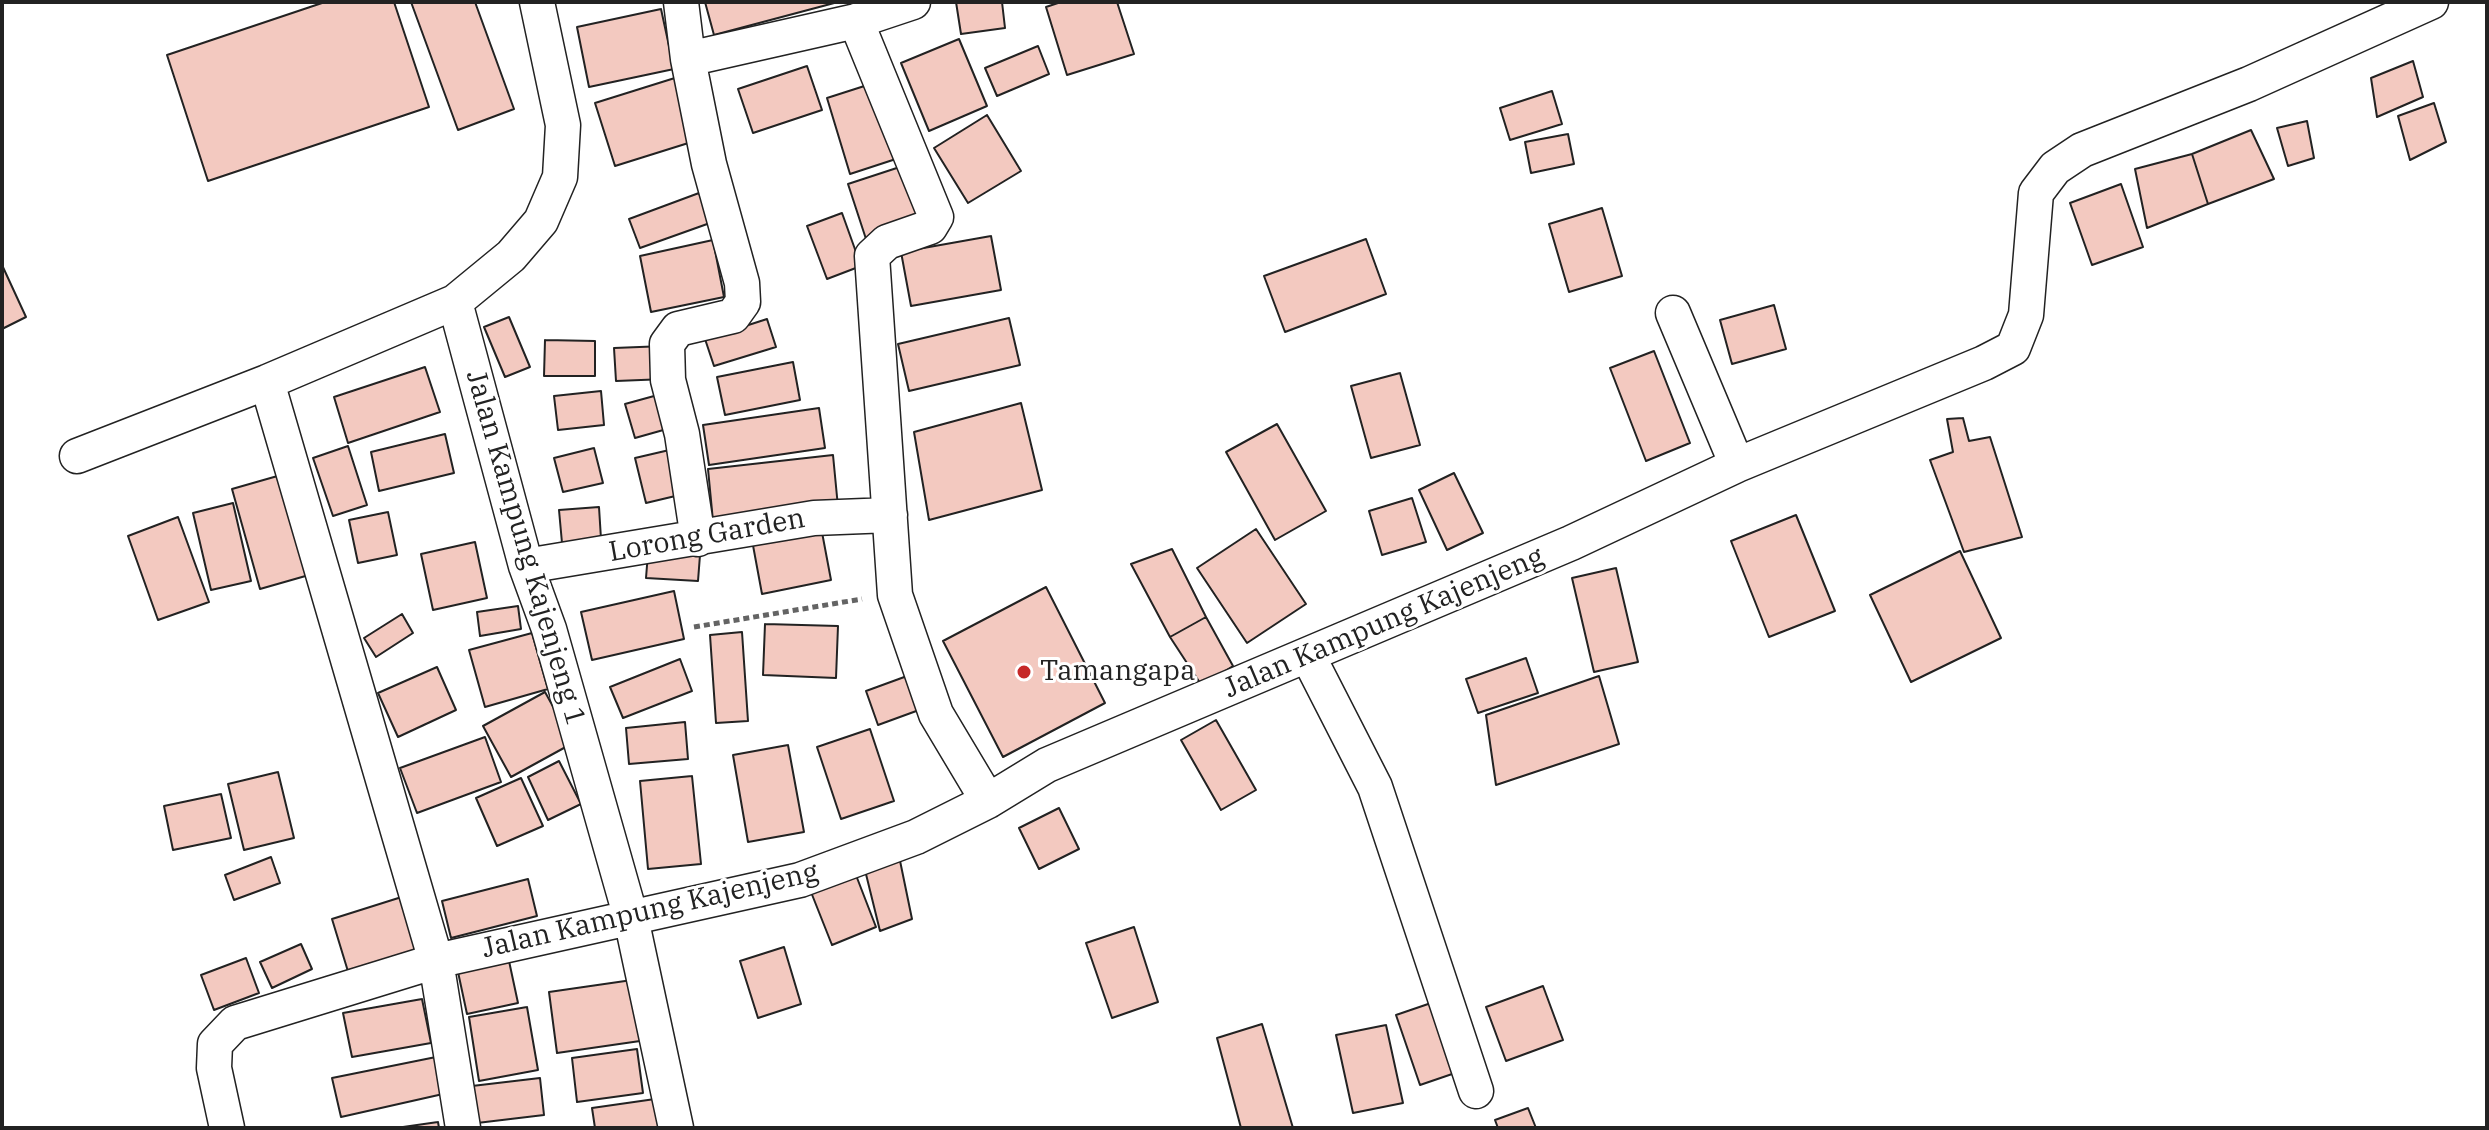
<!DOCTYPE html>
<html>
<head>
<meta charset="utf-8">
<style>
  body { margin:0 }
  #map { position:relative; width:2489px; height:1130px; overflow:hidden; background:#fff; font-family:"IBM Plex Serif",serif }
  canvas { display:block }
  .frame { position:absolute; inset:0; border:4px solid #222; pointer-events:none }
</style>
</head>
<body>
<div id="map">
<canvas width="2489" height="1130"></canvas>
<div class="frame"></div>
</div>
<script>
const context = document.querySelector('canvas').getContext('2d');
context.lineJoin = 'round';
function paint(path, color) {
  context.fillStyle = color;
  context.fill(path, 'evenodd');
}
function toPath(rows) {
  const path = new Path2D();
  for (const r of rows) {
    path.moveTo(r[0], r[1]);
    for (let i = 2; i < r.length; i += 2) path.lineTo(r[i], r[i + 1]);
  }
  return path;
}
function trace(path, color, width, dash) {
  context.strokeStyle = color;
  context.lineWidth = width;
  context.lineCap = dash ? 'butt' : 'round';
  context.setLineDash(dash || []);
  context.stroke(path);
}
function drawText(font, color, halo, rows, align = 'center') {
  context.font = font + ' "IBM Plex Serif",serif';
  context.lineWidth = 6;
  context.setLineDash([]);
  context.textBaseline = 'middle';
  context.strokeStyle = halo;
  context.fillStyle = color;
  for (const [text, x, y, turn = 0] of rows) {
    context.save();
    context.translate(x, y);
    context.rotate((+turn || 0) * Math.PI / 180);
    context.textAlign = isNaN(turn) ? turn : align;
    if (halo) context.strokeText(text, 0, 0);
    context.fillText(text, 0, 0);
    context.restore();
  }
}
const building = toPath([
  [325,2,394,2,429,107,208,181,167,55,325,2],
  [411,2,475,2,514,109,458,130,411,2],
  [705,2,838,2,714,35,705,2],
  [956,2,1002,2,1005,28,961,34,956,2],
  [1061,2,1117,2,1134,54,1067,75,1046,7,1061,2],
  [661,9,674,69,589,87,577,27,661,9],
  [959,39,987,106,929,131,901,63,959,39],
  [1038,46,1049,74,997,96,985,68,1038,46],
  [2413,61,2423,97,2377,117,2371,78,2413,61],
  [807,66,822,110,753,133,738,89,807,66],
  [678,77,698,140,615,166,595,103,678,77],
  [880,81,902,157,850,174,827,98,880,81],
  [1552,91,1562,124,1510,140,1500,108,1552,91],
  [2434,103,2446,142,2410,160,2398,116,2434,103],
  [987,115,1021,171,968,203,934,148,987,115],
  [2307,121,2314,158,2288,166,2277,128,2307,121],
  [2251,130,2274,179,2208,204,2192,154,2251,130],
  [1568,134,1574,164,1531,173,1525,142,1568,134],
  [2192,154,2208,204,2147,228,2135,169,2192,154],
  [912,163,930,218,866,239,848,184,912,163],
  [2121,184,2143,247,2092,265,2070,203,2121,184],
  [699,193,710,223,640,248,629,219,699,193],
  [1602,208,1622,276,1569,292,1549,224,1602,208],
  [842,213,861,266,827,279,807,226,842,213],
  [991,236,1001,290,911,306,901,252,991,236],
  [1366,239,1386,294,1285,332,1264,276,1366,239],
  [713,240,724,297,651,312,640,256,713,240],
  [2,265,26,317,2,329,2,265],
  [1774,305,1786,349,1732,364,1720,320,1774,305],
  [509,317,530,367,505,377,484,327,509,317],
  [1009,318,1020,365,909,391,898,344,1009,318],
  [767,319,776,347,714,366,705,339,767,319],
  [545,340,595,341,595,376,544,376,545,340],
  [665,346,666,379,616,381,614,348,665,346],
  [1654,351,1690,443,1646,461,1610,368,1654,351],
  [793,362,800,400,725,415,717,377,793,362],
  [425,367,440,412,348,443,334,397,425,367],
  [1400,373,1420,445,1371,458,1351,386,1400,373],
  [601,391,604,425,558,430,554,396,601,391],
  [665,393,674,427,635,438,625,404,665,393],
  [1021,403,1042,490,929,520,914,432,1021,403],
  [819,408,825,448,709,465,703,425,819,408],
  [1963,418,1969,441,1990,437,2022,537,1964,552,1930,460,1953,452,1947,419,1963,418],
  [1277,424,1326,511,1275,540,1226,452,1277,424],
  [445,434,454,473,379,491,371,452,445,434],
  [348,446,367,505,333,516,313,458,348,446],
  [594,448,603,483,563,492,554,458,594,448],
  [678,448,688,493,646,503,635,458,678,448],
  [833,455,838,507,713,521,708,469,833,455],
  [288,473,316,573,260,589,232,489,288,473],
  [1454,473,1483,533,1447,550,1419,490,1454,473],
  [1412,498,1426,542,1382,555,1369,511,1412,498],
  [233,503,251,581,211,590,193,513,233,503],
  [599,507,601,539,562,543,559,510,599,507],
  [388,512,397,555,358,563,349,520,388,512],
  [1796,515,1835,611,1769,637,1731,541,1796,515],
  [178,517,209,602,158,620,128,536,178,517],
  [821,527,831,580,762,594,752,540,821,527],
  [1256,529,1306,604,1247,643,1197,568,1256,529],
  [475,542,487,598,433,610,421,554,475,542],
  [1172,549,1206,617,1170,637,1131,564,1172,549],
  [1960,551,2001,638,1911,682,1870,595,1960,551],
  [648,553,700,555,698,581,646,578,648,553],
  [1616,568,1638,662,1594,672,1572,578,1616,568],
  [1046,587,1105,703,1003,757,943,641,1046,587],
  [674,591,684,639,592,660,581,612,674,591],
  [518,606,521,629,480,636,477,612,518,606],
  [402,614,413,633,376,657,364,638,402,614],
  [1206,617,1233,666,1202,686,1170,637,1206,617],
  [765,624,838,626,836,678,763,675,765,624],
  [742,632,748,721,716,723,710,635,742,632],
  [532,633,548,689,485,707,469,650,532,633],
  [1526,658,1538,693,1478,713,1466,679,1526,658],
  [680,659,692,691,623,718,610,687,680,659],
  [437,667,456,710,398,737,378,693,437,667],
  [918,672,930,706,878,725,866,691,918,672],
  [1599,676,1619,744,1496,785,1486,715,1599,676],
  [545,692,573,743,511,777,483,726,545,692],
  [1216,720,1256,790,1221,810,1181,740,1216,720],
  [685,722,688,759,629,764,626,728,685,722],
  [870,729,894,801,841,819,817,747,870,729],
  [485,737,501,782,417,813,400,768,485,737],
  [788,745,804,832,748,842,733,755,788,745],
  [559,761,581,804,548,820,528,777,559,761],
  [278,772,294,838,244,850,228,784,278,772],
  [692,776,701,864,648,869,640,781,692,776],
  [521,778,543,826,497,846,476,798,521,778],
  [221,794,231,838,173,850,164,806,221,794],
  [1059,808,1079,849,1039,869,1019,828,1059,808],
  [898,851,912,919,880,931,864,866,898,851],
  [271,857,280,883,234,900,225,875,271,857],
  [854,870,876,927,832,945,809,887,854,870],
  [528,879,537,916,451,938,442,901,528,879],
  [408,895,426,954,350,978,332,919,408,895],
  [1134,927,1158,1002,1112,1018,1086,943,1134,927],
  [301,944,312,969,272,988,260,962,301,944],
  [506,947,518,1003,467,1014,455,958,506,947],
  [784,947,801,1004,758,1018,740,961,784,947],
  [246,958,259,993,214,1010,201,975,246,958],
  [639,979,647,1040,557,1053,549,992,639,979],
  [1543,986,1563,1040,1506,1061,1486,1007,1543,986],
  [422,999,431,1043,352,1057,343,1013,422,999],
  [1434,1002,1458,1072,1420,1085,1396,1015,1434,1002],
  [527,1007,538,1070,479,1081,469,1017,527,1007],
  [1262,1024,1293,1128,1241,1128,1217,1038,1262,1024],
  [1386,1025,1403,1103,1353,1113,1336,1035,1386,1025],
  [637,1049,643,1093,577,1102,572,1058,637,1049],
  [436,1057,443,1094,341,1117,332,1078,436,1057],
  [540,1078,544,1115,477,1123,472,1086,540,1078],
  [662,1098,659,1128,595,1128,592,1108,662,1098],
  [1528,1108,1536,1128,1498,1128,1495,1120,1528,1108],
  [438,1122,439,1128,396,1128,438,1122]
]);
paint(building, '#f3c9c0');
trace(building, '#222', 2);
const street = toPath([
  [681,2,688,59,856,21,913,2],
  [856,21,936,217,930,227,887,242,872,256,895,595,936,714,988,801],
  [688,59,709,164,742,283,743,302,733,316,678,329,667,344,668,380,682,434,698,539],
  [455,302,526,566,549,629,631,918,676,1128],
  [1673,313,1737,465],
  [267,382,436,961,463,1128],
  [77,456,267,382,455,302,511,256,541,221,560,177,563,125,537,2],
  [526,566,814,518,890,515],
  [1308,656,1375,787,1476,1091],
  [227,1128,214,1068,215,1044,235,1023,436,961,800,880,916,837,988,801,1047,765,1571,543,1737,465,1984,363,2013,348,2026,315,2036,193,2055,168,2082,150,2249,84,2431,2]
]);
trace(street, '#222', 37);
trace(toPath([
  [694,627,862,599]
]), '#646464', 5, [6, 4]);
trace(street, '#fff', 34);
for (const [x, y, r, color] of [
  [1024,672,8,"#c62828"]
]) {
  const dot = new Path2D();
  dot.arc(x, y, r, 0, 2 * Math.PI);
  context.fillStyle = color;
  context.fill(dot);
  trace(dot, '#fff', 3);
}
drawText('28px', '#222', '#fff', [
  ["Lorong Garden",707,536,-10],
  ["Jalan Kampung Kajenjeng 1",525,548,74],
  ["Jalan Kampung Kajenjeng",1384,623,-23],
  ["Jalan Kampung Kajenjeng",650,911,-13]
]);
drawText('28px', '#222', '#fff', [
  ["Tamangapa",1040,672]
], 'left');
</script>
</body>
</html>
